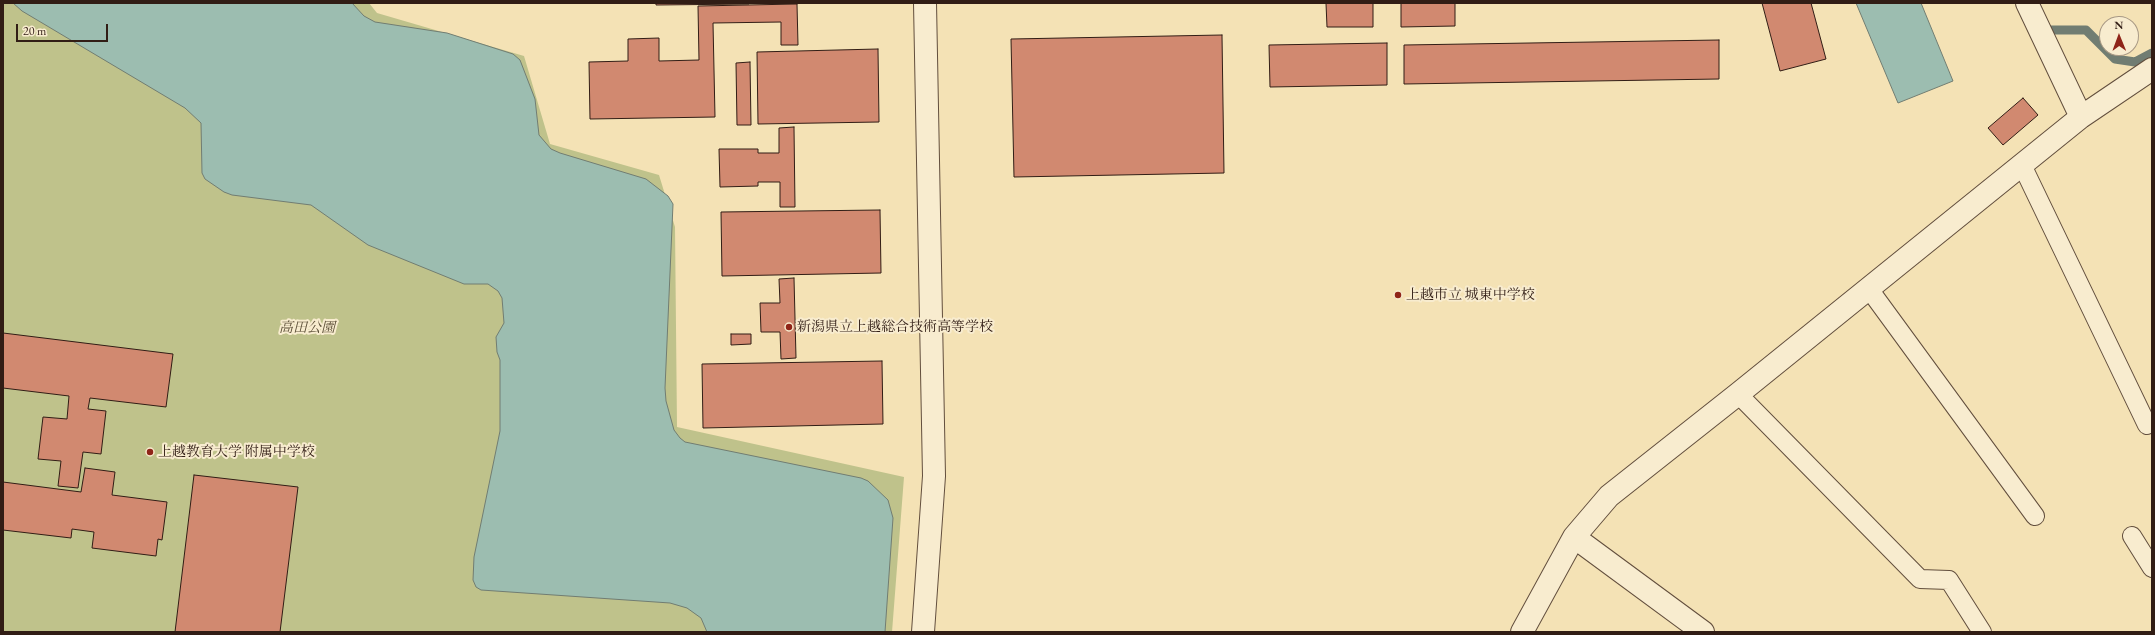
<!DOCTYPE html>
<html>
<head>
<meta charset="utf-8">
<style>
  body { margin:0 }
  #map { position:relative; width:2155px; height:635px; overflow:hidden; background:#f4e2b5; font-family:"EB Garamond",serif }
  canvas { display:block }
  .frame { position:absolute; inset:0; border:4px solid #311d15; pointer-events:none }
  .north { position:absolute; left:2099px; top:16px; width:40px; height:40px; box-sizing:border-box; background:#f8eccf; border:1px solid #a89985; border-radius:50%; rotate:359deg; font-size:11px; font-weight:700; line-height:16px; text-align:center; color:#311d15 }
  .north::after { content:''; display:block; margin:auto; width:14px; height:18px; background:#8f2418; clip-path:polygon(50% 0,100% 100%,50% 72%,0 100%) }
  .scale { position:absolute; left:16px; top:24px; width:92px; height:18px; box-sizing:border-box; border:2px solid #311d15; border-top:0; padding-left:5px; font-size:12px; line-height:14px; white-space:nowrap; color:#311d15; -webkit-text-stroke:3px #f8eccf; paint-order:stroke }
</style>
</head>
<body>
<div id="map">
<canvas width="2155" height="635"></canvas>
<div class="frame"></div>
<div class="north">N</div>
<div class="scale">20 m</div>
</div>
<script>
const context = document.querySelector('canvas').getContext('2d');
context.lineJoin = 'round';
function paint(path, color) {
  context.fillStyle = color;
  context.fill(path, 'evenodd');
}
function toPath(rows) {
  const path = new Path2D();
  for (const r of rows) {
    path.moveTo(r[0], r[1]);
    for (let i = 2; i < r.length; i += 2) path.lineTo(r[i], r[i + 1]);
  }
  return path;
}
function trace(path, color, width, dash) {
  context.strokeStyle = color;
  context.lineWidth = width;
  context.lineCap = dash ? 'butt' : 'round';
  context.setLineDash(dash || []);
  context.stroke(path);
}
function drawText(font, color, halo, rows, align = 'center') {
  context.font = font + ' "EB Garamond","Noto Serif JP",serif';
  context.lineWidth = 4;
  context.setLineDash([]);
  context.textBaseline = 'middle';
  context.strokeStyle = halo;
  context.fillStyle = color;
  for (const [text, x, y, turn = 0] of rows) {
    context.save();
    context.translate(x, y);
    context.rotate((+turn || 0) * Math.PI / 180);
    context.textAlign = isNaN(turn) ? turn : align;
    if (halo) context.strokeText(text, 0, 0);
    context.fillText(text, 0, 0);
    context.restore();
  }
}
paint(toPath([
  [3,3,369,3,377,13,524,56,550,144,659,175,675,227,677,427,904,477,892,632,3,632]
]), '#bfc28b');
const water = toPath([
  [13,3,352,3,364,16,375,22,447,33,513,54,520,60,535,99,539,135,551,149,560,153,646,179,668,196,673,204,665,388,666,401,674,430,680,438,685,442,861,478,868,481,888,500,893,518,885,632,707,632,701,618,687,608,670,603,481,590,476,587,473,580,474,557,500,431,500,360,497,352,496,337,504,323,502,298,498,291,488,284,464,284,368,245,311,205,232,195,224,192,205,179,202,173,201,123,185,108,22,11,13,3],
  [1856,3,1921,3,1953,81,1898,103,1856,3]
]);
paint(water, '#9cbdb0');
trace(water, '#717d72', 1);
trace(toPath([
  [2051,30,2086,30,2115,59,2135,62,2152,53]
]), '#717d72', 9);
const building = toPath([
  [656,3,749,3,749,4,656,5,656,3],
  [1326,3,1373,3,1373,27,1327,27,1326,3],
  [1401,3,1455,3,1455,26,1401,27,1401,3],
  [1762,3,1811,3,1826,59,1780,71,1762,3],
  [797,4,798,45,781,45,781,22,713,23,715,117,590,119,589,62,628,61,628,39,659,38,659,61,699,60,698,6,797,4],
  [1222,35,1224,173,1014,177,1011,39,1222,35],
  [1719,40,1719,79,1404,84,1404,45,1719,40],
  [1387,43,1387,85,1270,87,1269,45,1387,43],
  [878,49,879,122,758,124,757,52,878,49],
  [750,62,751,125,737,125,736,63,750,62],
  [2023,98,2038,115,2003,145,1988,128,2023,98],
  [794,127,795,207,780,207,780,182,758,182,758,186,720,187,719,149,758,149,758,153,779,153,779,128,794,127],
  [880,210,881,273,722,276,721,212,880,210],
  [794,278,796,358,781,359,780,332,761,332,760,303,780,303,779,279,794,278],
  [3,333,173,354,166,407,90,398,88,409,106,411,101,454,83,452,78,488,58,486,61,461,38,459,43,417,67,419,69,396,3,388,3,333],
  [731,334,751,334,751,344,731,345,731,334],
  [882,361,883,424,703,428,702,364,882,361],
  [85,468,115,472,112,495,167,502,162,540,158,539,156,556,92,548,94,532,72,529,71,538,3,530,3,482,81,492,85,468],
  [194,475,298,487,280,632,175,632,194,475]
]);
paint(building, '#d18970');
trace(building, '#311d15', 1);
const service = toPath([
  [2022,165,2147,425],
  [1869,289,2035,516],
  [1738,394,1920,579,1949,580,1982,632],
  [2132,536,2152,568]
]);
const minor = toPath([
  [2027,3,2081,117],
  [1574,537,1703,632],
  [1522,632,1574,537,1609,496,1738,394,2081,117,2152,69]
]);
const tertiary = toPath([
  [923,632,934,476,925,3]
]);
trace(service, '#624e3d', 20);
trace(minor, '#624e3d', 24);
trace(tertiary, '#624e3d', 24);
trace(service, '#f8eccf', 18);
trace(minor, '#f8eccf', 22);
trace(tertiary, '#f8eccf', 22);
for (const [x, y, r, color] of [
  [1398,295,4,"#8f2418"],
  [789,327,4,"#8f2418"],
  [150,452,4,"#8f2418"]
]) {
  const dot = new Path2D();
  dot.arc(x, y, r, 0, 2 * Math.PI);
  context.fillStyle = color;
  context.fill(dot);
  trace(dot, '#f8eccf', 1.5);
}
drawText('14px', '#311d15', '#f8eccf', [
  ["上越市立 城東中学校",1406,295],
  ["新潟県立上越総合技術高等学校",797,327],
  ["上越教育大学 附属中学校",158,452]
], 'left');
drawText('italic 14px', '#5c4f38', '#f8eccf', [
  ["高田公園",307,328]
]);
</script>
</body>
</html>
